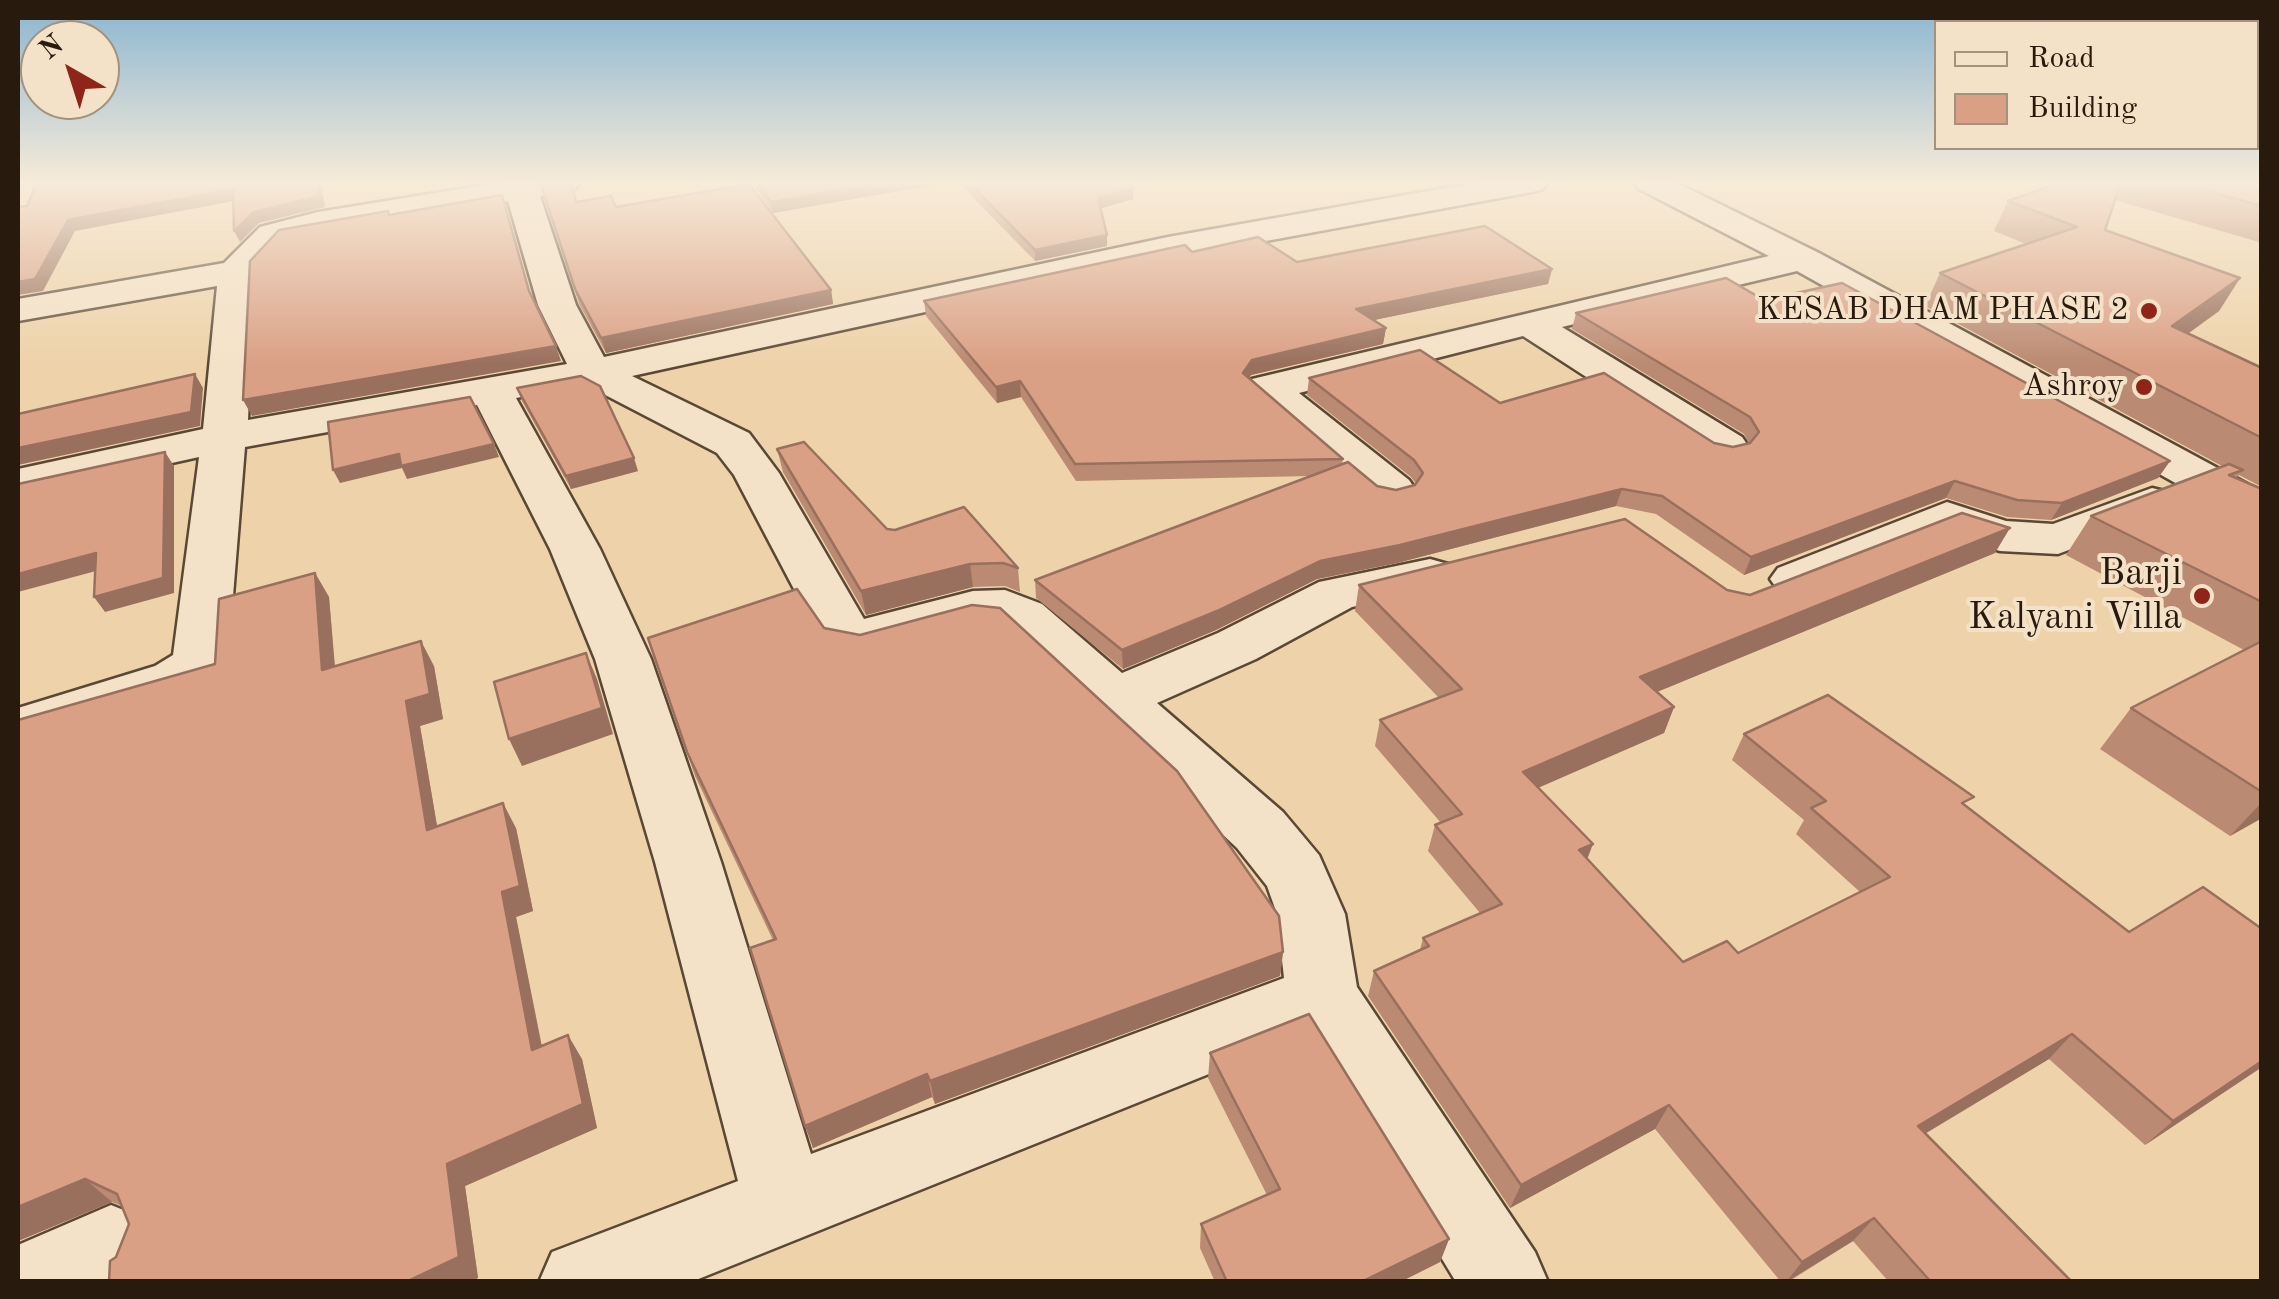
<!DOCTYPE html>
<html>
<head>
<meta charset="utf-8">
<style>
  body { margin:0 }
  #map { position:relative; width:2279px; height:1299px; overflow:hidden; background:#eed3aa; font-family:"Old Standard TT",serif }
  canvas { display:block }
  .frame { position:absolute; inset:0; border:20px solid #291a0e; pointer-events:none }
  .legend { position:absolute; left:1934px; top:20px; width:325px; height:130px; box-sizing:border-box; background:#f4e2c8; border:2px solid #a3927e; margin:0; padding:12px 18px; list-style:none; font-size:30px; color:#291a0e }
  .legend li { display:flex; align-items:center; gap:20px; height:50px }
  .legend b { width:50px; border:2px solid #a3927e }
  .north { position:absolute; left:20px; top:20px; width:100px; height:100px; box-sizing:border-box; background:#f4e2c8; border:2px solid #a3927e; border-radius:50%; rotate:321deg; font-size:28px; font-weight:700; line-height:40px; text-align:center; color:#291a0e }
  .north::after { content:''; display:block; margin:auto; width:35px; height:45px; background:#8f2418; clip-path:polygon(50% 0,100% 100%,50% 72%,0 100%) }
</style>
</head>
<body>
<div id="map">
<canvas width="2279" height="1299"></canvas>
<div class="frame"></div>
<ul class="legend">
<li><b style="height:12px;background:#f4e2c8"></b>Road</li>
<li><b style="height:28px;background:#daa085"></b>Building</li>
</ul>
<div class="north">N</div>
</div>
<script>
const context = document.querySelector('canvas').getContext('2d');
context.lineJoin = 'round';
function toPath(rows) {
  const path = new Path2D();
  for (const r of rows) {
    path.moveTo(r[0], r[1]);
    for (let i = 2; i < r.length; i += 2) path.lineTo(r[i], r[i + 1]);
  }
  return path;
}
function trace(path, color, width, dash) {
  context.strokeStyle = color;
  context.lineWidth = width;
  context.lineCap = dash ? 'butt' : 'round';
  context.setLineDash(dash || []);
  context.stroke(path);
}
function paint(path, color) {
  context.fillStyle = color;
  context.fill(path, 'evenodd');
}
function drawText(font, color, halo, rows, align = 'center') {
  context.font = font + ' "Old Standard TT",serif';
  context.lineWidth = 8;
  context.setLineDash([]);
  context.textBaseline = 'middle';
  context.strokeStyle = halo;
  context.fillStyle = color;
  for (const [text, x, y, turn = 0] of rows) {
    context.save();
    context.translate(x, y);
    context.rotate((+turn || 0) * Math.PI / 180);
    context.textAlign = isNaN(turn) ? turn : align;
    if (halo) context.strokeText(text, 0, 0);
    context.fillText(text, 0, 0);
    context.restore();
  }
}
const minor = toPath([
  [503,182,580,182,575,189,540,196,576,305,604,357,1168,237,1479,182,1548,182,1543,189,1532,192,1168,259,632,376,749,433,779,473,864,619,973,591,1005,590,1042,604,1122,673,1218,633,1319,582,1430,559,1448,564,1456,575,1448,586,1352,607,1256,659,1157,703,1283,812,1319,855,1345,914,1357,987,1535,1252,1548,1282,1456,1282,1306,1035,691,1282,539,1282,552,1252,738,1181,655,862,595,659,550,549,477,405,245,447,228,658,211,685,195,694,18,750,18,708,155,666,173,655,199,457,18,497,18,469,203,429,217,286,18,321,18,299,224,263,260,227,318,212,503,182],
  [508,201,538,305,567,364,248,420,254,274,284,241,508,201],
  [586,385,717,453,734,475,815,629,832,650,865,655,974,625,1004,628,1237,848,1267,886,1277,914,1284,978,811,1154,721,862,651,659,600,549,516,398,586,385],
  [1634,182,1675,182,1819,253,2262,492,2262,526,2245,522,1797,271,1562,327,1742,437,1749,447,1742,457,1726,461,1710,457,1523,336,1299,393,1409,480,1416,490,1409,500,1392,504,1375,500,1246,388,1252,379,1769,256,1639,189,1634,182],
  [2152,488,2169,492,2176,502,2169,512,2058,554,2000,551,1948,534,1796,595,1778,590,1770,579,1778,568,1947,502,2006,521,2053,524,2152,488],
  [111,1205,141,1217,153,1247,141,1277,131,1282,18,1282,18,1245,111,1205]
]);
trace(minor, '#5a4835', 5);
paint(minor, '#f4e2c8');
paint(toPath([
  [752,182,950,182,773,213],
  [958,182,1127,182,1133,189,1133,199,1101,208,1107,235,1107,246,1035,261],
  [2061,182,2262,182,2262,243,2115,200,2105,230,2240,278,2219,311,2188,333,2262,368,2262,487,2239,475,2236,478,2262,489,2262,818,2230,836,2100,749,2131,708,2244,650,2066,555,2091,516,2222,466,1925,306,1940,273,2026,244,1994,231,2008,201],
  [541,185,577,202,616,207,831,290,833,304,606,353,579,304],
  [1192,252,1297,262,1552,269,1548,284,1374,320,1386,328,1383,344,1251,375,1249,378,1343,459,1342,464,1377,486,1396,490,1416,484,1411,477,1307,395,1309,378,1500,403,1733,447,1749,444,1744,434,1572,329,1576,313,1764,300,2170,461,2158,478,2051,520,2007,517,1946,498,1744,575,1656,514,1616,506,1397,563,1317,579,1216,630,1123,669,1036,598,1035,580,1311,476,1076,481,1021,397,997,403,926,316,924,301],
  [517,388,638,471,571,489,522,401],
  [777,449,887,529,1018,568,1020,592,1005,586,973,587,866,615,783,472],
  [1995,553,1657,692,1674,707,1664,733,1538,787,1587,859,1683,962,1738,953,1860,892,1796,834,1804,820,1732,760,1744,734,1967,807,2129,932,2262,929,2262,1067,2145,1145,2049,1059,1926,1133,2072,1282,1889,1282,1853,1241,1788,1282,1781,1282,1655,1129,1510,1208,1368,996,1374,971,1420,950,1423,938,1480,913,1428,851,1435,825,1441,823,1375,746,1380,720,1439,698,1355,611,1359,585,1727,590,1750,595],
  [315,573,329,597,335,666,434,666,443,719,420,726,437,826,516,828,533,911,516,917,542,1046,582,1059,597,1128,465,1186,478,1278,116,1257,129,1224,122,1206,112,1202,18,1241,18,720,215,664],
  [824,628,1283,952,1280,976,935,1104,932,1097,813,1148,773,940,695,776,648,638],
  [1210,1053,1449,1239,1440,1262,1400,1282,1215,1282,1200,1248,1201,1224,1267,1195,1208,1078]
]), '#bb8a72');
paint(toPath([
  [318,182,321,182,325,207,259,223,240,242,234,231,254,212],
  [888,182,950,182,773,213,771,202],
  [233,189,239,200,75,231,43,291,18,295,18,282,68,220],
  [1133,189,1133,199,1099,209,1098,198],
  [1107,235,1107,246,1035,261,1035,250],
  [1552,269,1548,284,1355,324,1356,309],
  [2240,278,2219,311,2152,360,2172,326],
  [831,290,833,304,606,353,601,338],
  [1386,328,1383,344,1251,375,1242,388,1243,373,1252,360],
  [556,346,561,361,252,416,243,400],
  [195,374,203,388,200,426,18,465,18,448],
  [1020,381,1021,397,997,403,996,387],
  [494,444,499,457,407,479,402,468,340,483,333,470,399,454],
  [165,452,174,466,174,593,105,612,94,597],
  [634,458,638,471,571,489,566,476],
  [2170,461,2158,478,2051,520,2062,503],
  [1955,481,1946,498,1744,575,1751,557],
  [1622,489,1616,506,1397,563,1317,579,1216,630,1123,669,1122,650,1320,561],
  [2010,528,1995,553,1630,703,1640,677],
  [96,553,107,568,18,592,18,574],
  [970,564,973,587,866,615,861,591],
  [315,573,329,597,337,695,322,670],
  [421,641,434,666,443,719,420,726,442,855,427,830,406,701],
  [586,653,597,679,613,734,522,766,509,739],
  [1674,707,1664,733,1515,798,1523,772],
  [2262,802,2262,818,2230,836],
  [503,803,516,828,533,911,516,917,547,1074,532,1050,502,892],
  [1593,844,1583,870,1579,850],
  [1283,952,1280,976,935,1104,930,1081],
  [2072,1034,2049,1059,1898,1150,1918,1126],
  [568,1035,582,1059,597,1128,465,1186,478,1278,471,1282,406,1282,447,1164],
  [2262,1061,2262,1067,2145,1145,2173,1121],
  [927,1074,932,1097,813,1148,805,1126],
  [1669,1105,1655,1129,1510,1208,1521,1185],
  [85,1179,112,1202,18,1241,18,1207],
  [1874,1218,1853,1241,1786,1282,1802,1262],
  [1449,1239,1440,1262,1400,1282,1361,1282]
]), '#99705d');
const building = toPath([
  [37,182,318,182,320,196,254,212,234,231,233,189,68,220,35,279,18,282,18,207,27,206,37,182],
  [559,182,571,182,576,202,611,196,616,207,749,184,831,290,601,338,575,289,541,185,559,182],
  [757,182,888,182,771,202,757,182],
  [968,182,1127,182,1133,189,1098,198,1107,235,1035,250,968,182],
  [2061,182,2121,182,2105,230,2240,278,2172,326,2262,368,2262,438,1940,273,2077,227,2008,201,2061,182],
  [2174,182,2262,182,2262,206,2174,182],
  [502,195,529,291,556,346,243,400,250,261,279,230,388,211,389,215,502,195],
  [1485,226,1552,269,1356,309,1386,328,1252,360,1243,373,1343,459,1075,464,1020,381,996,387,924,301,1185,245,1192,252,1258,237,1297,262,1485,226],
  [1726,278,1764,300,1842,283,2170,461,2062,503,2017,500,1955,481,1751,557,1662,496,1622,489,1400,545,1320,561,1217,611,1122,650,1035,580,1348,462,1377,486,1396,490,1415,485,1423,473,1414,460,1309,378,1420,350,1500,403,1604,373,1714,443,1733,447,1750,443,1759,432,1750,417,1576,313,1726,278],
  [195,374,191,412,18,448,18,414,195,374],
  [581,376,600,386,634,458,566,476,517,388,581,376],
  [470,397,494,444,401,466,399,454,333,470,328,422,470,397],
  [804,442,887,529,895,530,964,507,1018,568,1003,563,970,564,861,591,777,449,804,442],
  [165,452,163,578,94,597,96,553,18,574,18,484,165,452],
  [2229,464,2243,470,2229,475,2262,489,2262,602,2091,516,2229,464],
  [1962,513,2010,528,1640,677,1674,707,1523,772,1593,844,1579,850,1683,962,1727,941,1738,953,1890,877,1811,808,1826,801,1744,734,1828,695,1974,797,1962,803,2129,932,2203,887,2262,929,2262,1061,2173,1121,2072,1034,1918,1126,2072,1282,1931,1282,1874,1218,1802,1262,1669,1105,1521,1185,1374,971,1429,946,1423,938,1502,904,1435,825,1462,814,1380,720,1462,689,1359,585,1625,519,1727,590,1750,595,1962,513],
  [315,573,322,670,421,641,430,694,406,701,427,830,503,803,520,886,502,892,532,1050,568,1035,583,1104,447,1164,459,1257,406,1282,109,1282,110,1261,116,1257,129,1224,117,1194,85,1179,18,1207,18,720,215,664,219,599,315,573],
  [797,589,824,628,860,635,972,605,1000,608,1177,771,1279,916,1283,952,930,1081,927,1074,805,1126,750,948,776,939,687,752,648,638,797,589],
  [2262,641,2262,792,2131,708,2262,641],
  [586,653,602,708,509,739,494,682,586,653],
  [1309,1014,1449,1239,1361,1282,1227,1282,1201,1224,1280,1189,1210,1053,1309,1014]
]);
paint(building, '#daa085');
trace(building, '#99705d', 2.5);
const sky = context.createLinearGradient(0, 0, 0, 364);
sky.addColorStop(0, '#89b5d1');
sky.addColorStop(0.5, '#f7ebd9');
sky.addColorStop(1, '#f7ebd900');
context.fillStyle = sky;
context.fillRect(0, 0, 2279, 364);
for (const [x, y, r, color] of [
  [2149,311,10,"#8f2418"],
  [2144,387,10,"#8f2418"],
  [2202,596,10,"#8f2418"]
]) {
  const dot = new Path2D();
  dot.arc(x, y, r, 0, 2 * Math.PI);
  context.fillStyle = color;
  context.fill(dot);
  trace(dot, '#f4e2c8', 4);
}
drawText('32px', '#291a0e', '#f4e2c8', [
  ["KESAB DHAM PHASE 2",2129,311],
  ["Ashroy",2124,387]
], 'right');
drawText('38px', '#291a0e', '#f4e2c8', [
  ["Barji",2182,574],
  ["Kalyani Villa",2182,618]
], 'right');
</script>
</body>
</html>
